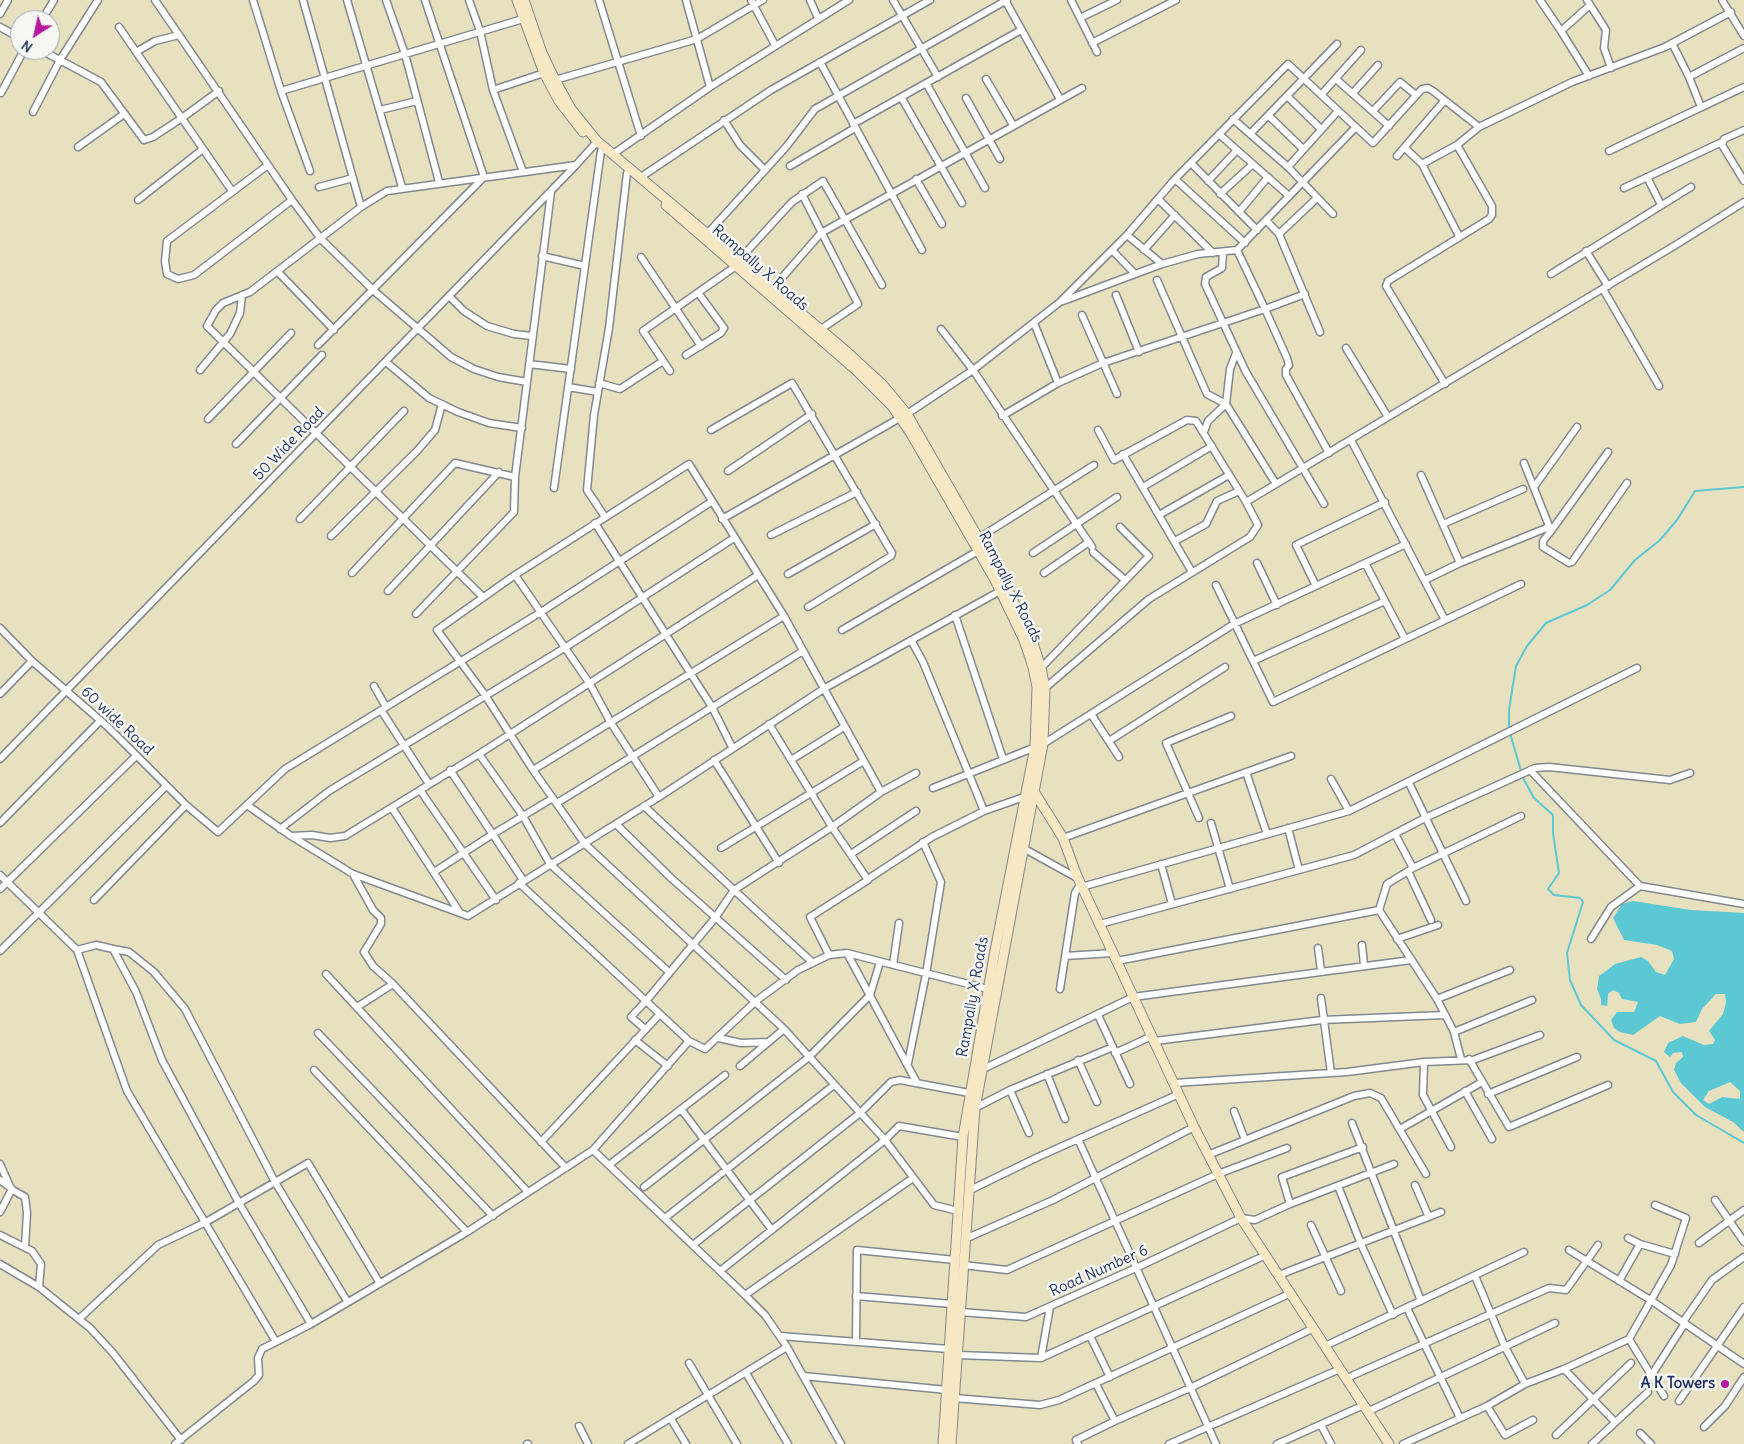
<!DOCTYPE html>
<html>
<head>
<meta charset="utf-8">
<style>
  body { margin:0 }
  #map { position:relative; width:1744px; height:1444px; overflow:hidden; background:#e8e1c0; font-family:Delius,sans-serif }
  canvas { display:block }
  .north { position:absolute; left:10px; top:10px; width:50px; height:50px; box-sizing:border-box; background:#f6f6f2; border:1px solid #9ea6b7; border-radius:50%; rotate:215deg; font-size:14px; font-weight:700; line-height:20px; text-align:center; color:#1b2f5e }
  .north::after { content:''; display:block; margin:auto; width:18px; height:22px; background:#b5179e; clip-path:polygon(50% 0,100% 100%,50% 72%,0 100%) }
</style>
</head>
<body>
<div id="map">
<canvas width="1744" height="1444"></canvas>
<div class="north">N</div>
</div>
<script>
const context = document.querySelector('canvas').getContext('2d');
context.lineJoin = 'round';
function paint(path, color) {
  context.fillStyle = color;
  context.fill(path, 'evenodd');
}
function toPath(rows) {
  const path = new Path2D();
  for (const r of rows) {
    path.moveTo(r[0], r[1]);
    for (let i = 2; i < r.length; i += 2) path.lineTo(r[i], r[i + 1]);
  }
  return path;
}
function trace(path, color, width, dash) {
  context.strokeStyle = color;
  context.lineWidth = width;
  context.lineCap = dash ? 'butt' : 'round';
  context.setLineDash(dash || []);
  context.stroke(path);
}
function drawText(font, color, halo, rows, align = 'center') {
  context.font = font + ' Delius,sans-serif';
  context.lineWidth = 5;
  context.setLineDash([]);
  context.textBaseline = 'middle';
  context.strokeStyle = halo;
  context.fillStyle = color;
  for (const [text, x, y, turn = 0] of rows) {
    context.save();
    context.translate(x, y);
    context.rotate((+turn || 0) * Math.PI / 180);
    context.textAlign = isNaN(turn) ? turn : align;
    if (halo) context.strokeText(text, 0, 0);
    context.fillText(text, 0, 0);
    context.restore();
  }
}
paint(toPath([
  [1633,901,1691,910,1744,913,1744,1132,1733,1122,1705,1107,1681,1083,1674,1070,1676,1063,1683,1057,1682,1052,1673,1053,1670,1057,1664,1052,1668,1043,1683,1036,1704,1045,1713,1044,1715,1040,1709,1031,1723,1014,1726,1002,1725,994,1716,994,1702,1009,1696,1022,1680,1024,1660,1016,1633,1035,1620,1032,1614,1028,1611,1020,1617,1012,1634,1012,1638,1002,1622,999,1619,993,1613,990,1608,994,1607,1006,1601,1005,1601,999,1597,989,1599,976,1615,964,1641,957,1648,961,1656,972,1665,975,1674,959,1672,951,1657,945,1624,940,1613,918,1622,904],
  [1730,1082,1740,1091,1740,1099,1722,1097,1709,1104,1703,1100,1709,1091]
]), '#5bc8d3');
trace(toPath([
  [1509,728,1509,710,1516,666,1527,646,1546,623,1587,605,1610,590,1635,560,1660,540,1677,520,1695,491,1744,487],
  [1510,733,1521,771],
  [1522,776,1534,798,1553,815,1553,833,1559,873,1548,889,1554,895,1580,898,1583,902,1567,953,1570,980,1581,1005,1614,1040,1656,1061,1673,1092,1696,1115,1744,1143]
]), '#5bc8d3', 2);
const street = toPath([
  [155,0,292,200,321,239,373,290,451,357,474,369,498,377,527,382],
  [253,0,281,91,310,171],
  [303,0,361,207],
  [347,0,402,187],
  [386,0,405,54,439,182],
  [469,0,480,31,493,90,523,172],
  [599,0,641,136],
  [686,0,710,87],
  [751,0,775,45],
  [810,0,818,18],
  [893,0,938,77],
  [1005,0,1060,99],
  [1071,0,1097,52],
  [1540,0,1561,31,1590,5],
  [1587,0,1606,30,1604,48,1611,68],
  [1722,0,1744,36],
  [0,14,8,0],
  [1080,18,1117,0],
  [42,20,54,0],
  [0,27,20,38],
  [119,27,232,191],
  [1561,31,1589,76],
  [1092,43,1176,0],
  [1672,43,1689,77],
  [41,50,101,82,144,140,153,137,182,118,219,91],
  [136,52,155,41,179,35],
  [820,62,922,250],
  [986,79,1013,125],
  [1336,79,1389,126],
  [555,80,697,39,763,0],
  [926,83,985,188],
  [493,90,544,73],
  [281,91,523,19],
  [1,93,24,50],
  [1353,93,1378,65],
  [1321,95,1361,50],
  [1287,96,1321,129],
  [901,97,962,203],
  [966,98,1000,159],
  [1701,107,1689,77,1744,48],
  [380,110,417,101],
  [1373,111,1400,82,1416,95],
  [33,112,60,60,98,0],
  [1269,116,1303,149],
  [1233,119,1288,167,1333,214],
  [724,120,740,145,764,169],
  [853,124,1021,30],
  [1744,130,1724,139,1722,145,1744,181],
  [1219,134,1289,196],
  [1250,134,1337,44],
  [78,147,124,114],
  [1405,148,1422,164,1459,236],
  [1609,151,1744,87],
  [613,154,710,87,849,0],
  [1397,156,1444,101],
  [1191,163,1257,230],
  [1422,164,1457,145],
  [268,165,167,241,165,261,167,274,178,279,194,275,292,200],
  [790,166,855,128],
  [1288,167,1338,111],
  [641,177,771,90,930,0],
  [1647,177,1661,205],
  [916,179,942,224],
  [1175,179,1245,243],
  [1208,181,1237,150],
  [319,187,353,178],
  [1624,188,1722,142],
  [802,194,858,304,821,329],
  [1220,194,1253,164],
  [1158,199,1213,253],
  [138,200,203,149],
  [1239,212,1268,177],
  [1266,220,1279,234,1320,332],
  [708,233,786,147,815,109,1007,0],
  [1279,234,1317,198],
  [1127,235,1162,264],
  [1112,250,1135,274],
  [1144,250,1175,215],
  [1586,251,1608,286],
  [1223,252,1222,268,1206,277,1205,284,1246,372,1324,504],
  [542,256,585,266],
  [641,257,701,346],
  [739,260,792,202,823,181,882,285],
  [278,272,334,330],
  [1551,274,1691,187],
  [1157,280,1207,394,1226,404,1276,484],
  [773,288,821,233,1082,88],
  [1603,289,1659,386],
  [1305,294,1265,309,1287,358,1289,365,1286,369,1286,375,1329,453],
  [1116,295,1139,352],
  [449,296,464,311,487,326,514,334,532,336],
  [1063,301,1162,264,1198,254,1237,250,1356,127],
  [1082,315,1117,394],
  [1034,323,1058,383],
  [941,329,973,370,1092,547],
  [318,345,484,177,425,0],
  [1346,348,1388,417],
  [686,355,721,333,724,328,699,294],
  [386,362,429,398,458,412,489,423,522,428],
  [529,364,571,369],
  [200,370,230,334,240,313,242,295],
  [670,371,643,331,736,266],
  [599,383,620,389,663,361],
  [1445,384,1386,286,1388,281,1489,219,1492,215,1492,206,1457,145,1479,127,1572,82,1665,47,1731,12],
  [568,387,598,392],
  [907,414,973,370,1060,302,1127,235,1175,179,1288,64,1373,143,1422,89,1428,88,1433,91,1479,127],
  [1002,416,1058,383,1103,363,1265,309,1237,250],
  [208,419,291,333],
  [711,430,792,383,892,553,891,556,808,607],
  [1098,430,1114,460,1187,420,1196,421,1246,502],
  [1204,432,1208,421,1226,404,1230,369,1236,353],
  [1351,440,1445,620],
  [236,444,322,355],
  [1123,454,1192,572],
  [1524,463,1551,531,1543,541,1543,547,1569,563,1572,562,1627,483],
  [728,471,812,414],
  [1421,475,1460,563],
  [1143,487,1212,446],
  [1534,487,1577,427],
  [554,488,601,151],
  [1159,515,1229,475],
  [605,517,587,490,594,415,609,328,627,173],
  [300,519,404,411],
  [722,519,900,418],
  [595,523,712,707,732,747],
  [1443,524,1523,489],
  [1551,531,1608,452],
  [771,535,857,492],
  [331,536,417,451,435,430,442,404],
  [979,538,1094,465],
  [1175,541,1206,524,1217,501,1239,491],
  [1093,552,1125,580],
  [1033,553,1117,497],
  [1257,563,1277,605],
  [1365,563,1405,639],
  [352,573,455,463,515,477],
  [1044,573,1089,542],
  [788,574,876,524],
  [515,575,590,684,611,723,659,797],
  [1425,580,1460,563,1549,527],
  [1216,585,1273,702,1521,584],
  [1316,586,1296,545,1385,502],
  [388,591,499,472],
  [483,597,207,326,216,310,223,303,250,292,361,207,387,191,576,165],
  [416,614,514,512,515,477,551,192],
  [955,615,1003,759],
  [0,628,32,661,108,727,186,805,218,832,285,769,541,612,711,502],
  [842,630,978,551],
  [911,640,923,662,984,811],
  [1253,661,1385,601],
  [1041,668,1149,556,1120,527],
  [374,686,386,707],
  [1045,688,1149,599,1250,537,1258,525,1246,502,1674,246,1744,202],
  [0,694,32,661],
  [381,710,429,784],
  [1091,714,1119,757],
  [769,724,832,827,881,792],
  [1109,741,1225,667],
  [479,754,523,816,550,864,669,972],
  [0,759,576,165,594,145],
  [714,760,779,863],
  [791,760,844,727],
  [450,770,523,880],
  [533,770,784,616],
  [1530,770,1640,886],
  [1246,772,1267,834],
  [916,773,881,792,784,616,689,464,515,575,437,630,485,695,533,770,585,844,784,1029,885,1140,934,1205,958,1211],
  [1331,779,1349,811],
  [1409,783,1466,901],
  [933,788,1043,744,1234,624,1406,544],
  [420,790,496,900],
  [557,803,803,651],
  [247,805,291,836,353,874,460,913],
  [392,808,460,913,468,916,659,797,825,688,1000,591],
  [1199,818,1166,743,1231,716],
  [0,823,100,721],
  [1211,823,1230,889],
  [616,824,671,878,786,980],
  [1288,828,1299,870],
  [280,829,329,791,566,647,734,538],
  [291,836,312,835,330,838,345,836,479,754,758,575],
  [1063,838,1291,756],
  [721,848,862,762],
  [1023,848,1079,879],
  [851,854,916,811],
  [1161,864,1172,904],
  [1413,868,1521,816],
  [1408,871,1431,920],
  [434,872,493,834,553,798],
  [353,874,373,910,381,918,381,924,364,952,373,966,393,984,566,1168],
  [0,875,77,950,96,945,113,949,136,992,162,1060,239,1203,311,1324],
  [868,879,932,837,984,811,1024,797],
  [519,883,646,1001,631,1017,645,1029],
  [0,889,136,756],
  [94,900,186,805],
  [1379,910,1437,999,1454,1032,1461,1059],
  [1379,910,1387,884,1413,868,1395,834],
  [1100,924,1354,855,1425,818,1535,768,1549,767,1670,780,1690,773],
  [1397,939,1438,925],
  [1591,939,1611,907,1640,886,1744,904],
  [1362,945,1364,965],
  [1318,948,1321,970],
  [113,949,129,952,154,972,185,1009,275,1182,347,1301],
  [77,950,127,1091,276,1342],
  [0,951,166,786],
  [847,953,917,1083],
  [1065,956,1113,953],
  [1117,961,1379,910],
  [813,963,734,890,832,827,868,880,810,917,829,955],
  [893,965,899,923],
  [326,974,528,1192],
  [1060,989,1075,893,1078,888,1349,811,1637,668],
  [1321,998,1331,1073],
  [1437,999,1510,970],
  [357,1007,393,984],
  [1098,1015,1130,1084],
  [1454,1032,1532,1000],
  [318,1033,493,1216],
  [719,1038,741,1043,768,1042],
  [635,1040,668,1066],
  [689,1041,705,1049,756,1001,798,970,829,955,847,953,988,989],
  [1155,1041,1322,1020,1445,1015],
  [1115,1053,1152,1036],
  [1469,1059,1509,1127,1608,1085],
  [1078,1060,1097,1102],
  [1424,1062,1423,1095,1451,1147],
  [908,1063,926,974,941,882,923,842],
  [740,1066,784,1029],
  [314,1070,467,1232],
  [981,1070,1133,997,1411,960],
  [1047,1074,1065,1119],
  [1174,1083,1347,1072,1424,1062,1473,1060,1540,1035],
  [1010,1090,1029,1133],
  [1465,1091,1492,1139],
  [1488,1094,1577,1057],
  [975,1108,1010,1090,1113,1047],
  [681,1109,772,1230],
  [1234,1111,1245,1140],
  [1352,1123,1421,1301],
  [1400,1129,1482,1082],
  [1078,1139,1216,1444],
  [541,1142,660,1014],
  [593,1150,745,1295,765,1315,787,1347,628,1444],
  [1208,1155,1354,1096,1370,1093,1381,1098,1426,1174],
  [0,1164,11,1189,25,1197,27,1213,25,1247],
  [609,1165,725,1075],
  [0,1180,11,1188],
  [1415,1185,1428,1215],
  [1338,1186,1361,1244,1393,1315],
  [644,1187,809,1057,870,995,880,962],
  [968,1191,1038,1157,1179,1094],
  [1715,1200,1744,1242],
  [1290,1204,1282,1177,1363,1147],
  [0,1212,12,1189],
  [665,1218,834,1085],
  [1311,1225,1341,1291],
  [0,1235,32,1251,41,1264,39,1287,90,1328,113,1353,181,1440],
  [1628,1238,1640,1244],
  [965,1239,1053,1200,1194,1127],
  [1699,1243,1744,1210],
  [693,1245,860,1113,891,1082,900,1080,969,1093],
  [1569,1250,1652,1301,1744,1364],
  [0,1264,39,1287],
  [963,1265,1007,1270,1218,1174,1287,1148],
  [720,1271,885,1140,899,1126,963,1137],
  [1279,1275,1441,1212],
  [1475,1276,1505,1347,1525,1384],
  [1619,1281,1640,1244,1675,1254],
  [745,1295,913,1178],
  [856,1296,952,1304],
  [1407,1308,1460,1418],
  [960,1312,1026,1317,1136,1268,1241,1218,1255,1220,1290,1204,1394,1164],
  [79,1319,158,1245,206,1222,308,1163,379,1282],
  [1683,1322,1712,1280,1744,1257],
  [780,1336,949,1349],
  [1090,1336,1110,1377],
  [1629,1339,1664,1396],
  [856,1341,857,1250,955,1260],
  [1325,1346,1524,1252],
  [787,1347,841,1444],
  [958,1355,1041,1358,1266,1255],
  [1041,1358,1050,1307],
  [689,1363,737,1444],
  [1564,1369,1615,1422],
  [746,1373,788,1444],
  [803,1376,947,1390],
  [1651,1376,1685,1323],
  [1347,1378,1549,1288,1566,1290,1598,1245],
  [1096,1384,1115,1421],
  [954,1398,1040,1405,1059,1400,1291,1293],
  [1679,1401,1744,1307],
  [1487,1406,1505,1435,1533,1420],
  [1369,1411,1555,1323],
  [671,1419,686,1444],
  [1321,1425,1331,1444],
  [579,1426,588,1444],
  [1704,1427,1725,1406,1744,1377],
  [1640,1433,1651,1444],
  [1556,1435,1631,1363],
  [175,1444,254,1381,259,1375,258,1358,262,1349,311,1324,467,1232,593,1150,689,1041,646,1001,715,918,734,890,644,806],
  [527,1444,528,1444],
  [1078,1444,1076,1440,1115,1421,1190,1388,1314,1328],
  [1169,1444,1340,1369],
  [1277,1444,1364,1405],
  [1403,1444,1487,1406,1525,1384,1564,1369,1629,1339,1671,1265,1686,1218,1655,1205],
  [1592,1444,1648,1392]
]);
const secondary = toPath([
  [517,0,544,73,559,101,583,132],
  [524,0,542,53,555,80,571,109,597,141,846,351,882,384,907,414,1007,588,1032,640,1041,668,1045,688,1043,744,975,1108,951,1444],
  [666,205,856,370,892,406,910,432,995,580,1024,640,1033,667,1037,687,1035,747,994,956,963,1137,943,1444],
  [1033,790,1063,838,1077,876,1194,1127,1241,1218,1389,1444]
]);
trace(street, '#82888f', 9);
trace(secondary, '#82888f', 11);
trace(street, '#fff', 6);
trace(secondary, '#f8e7c3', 9);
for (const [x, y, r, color] of [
  [1725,1384,5,"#b5179e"]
]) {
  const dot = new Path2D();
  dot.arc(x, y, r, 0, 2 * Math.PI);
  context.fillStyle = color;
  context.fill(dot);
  trace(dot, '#f6f6f2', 2);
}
drawText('15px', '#1b2f5e', '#f6f6f2', [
  ["Rampally X Roads",760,268,41],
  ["50 Wide Road",289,444,-46],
  ["Rampally X Roads",1010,587,63],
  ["60 wide Road",117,721,43],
  ["Rampally X Roads",973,997,-80],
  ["Road Number 6",1099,1271,-24]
]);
drawText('bold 15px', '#1b2f5e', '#f6f6f2', [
  ["A K Towers",1715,1384]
], 'right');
</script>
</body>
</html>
